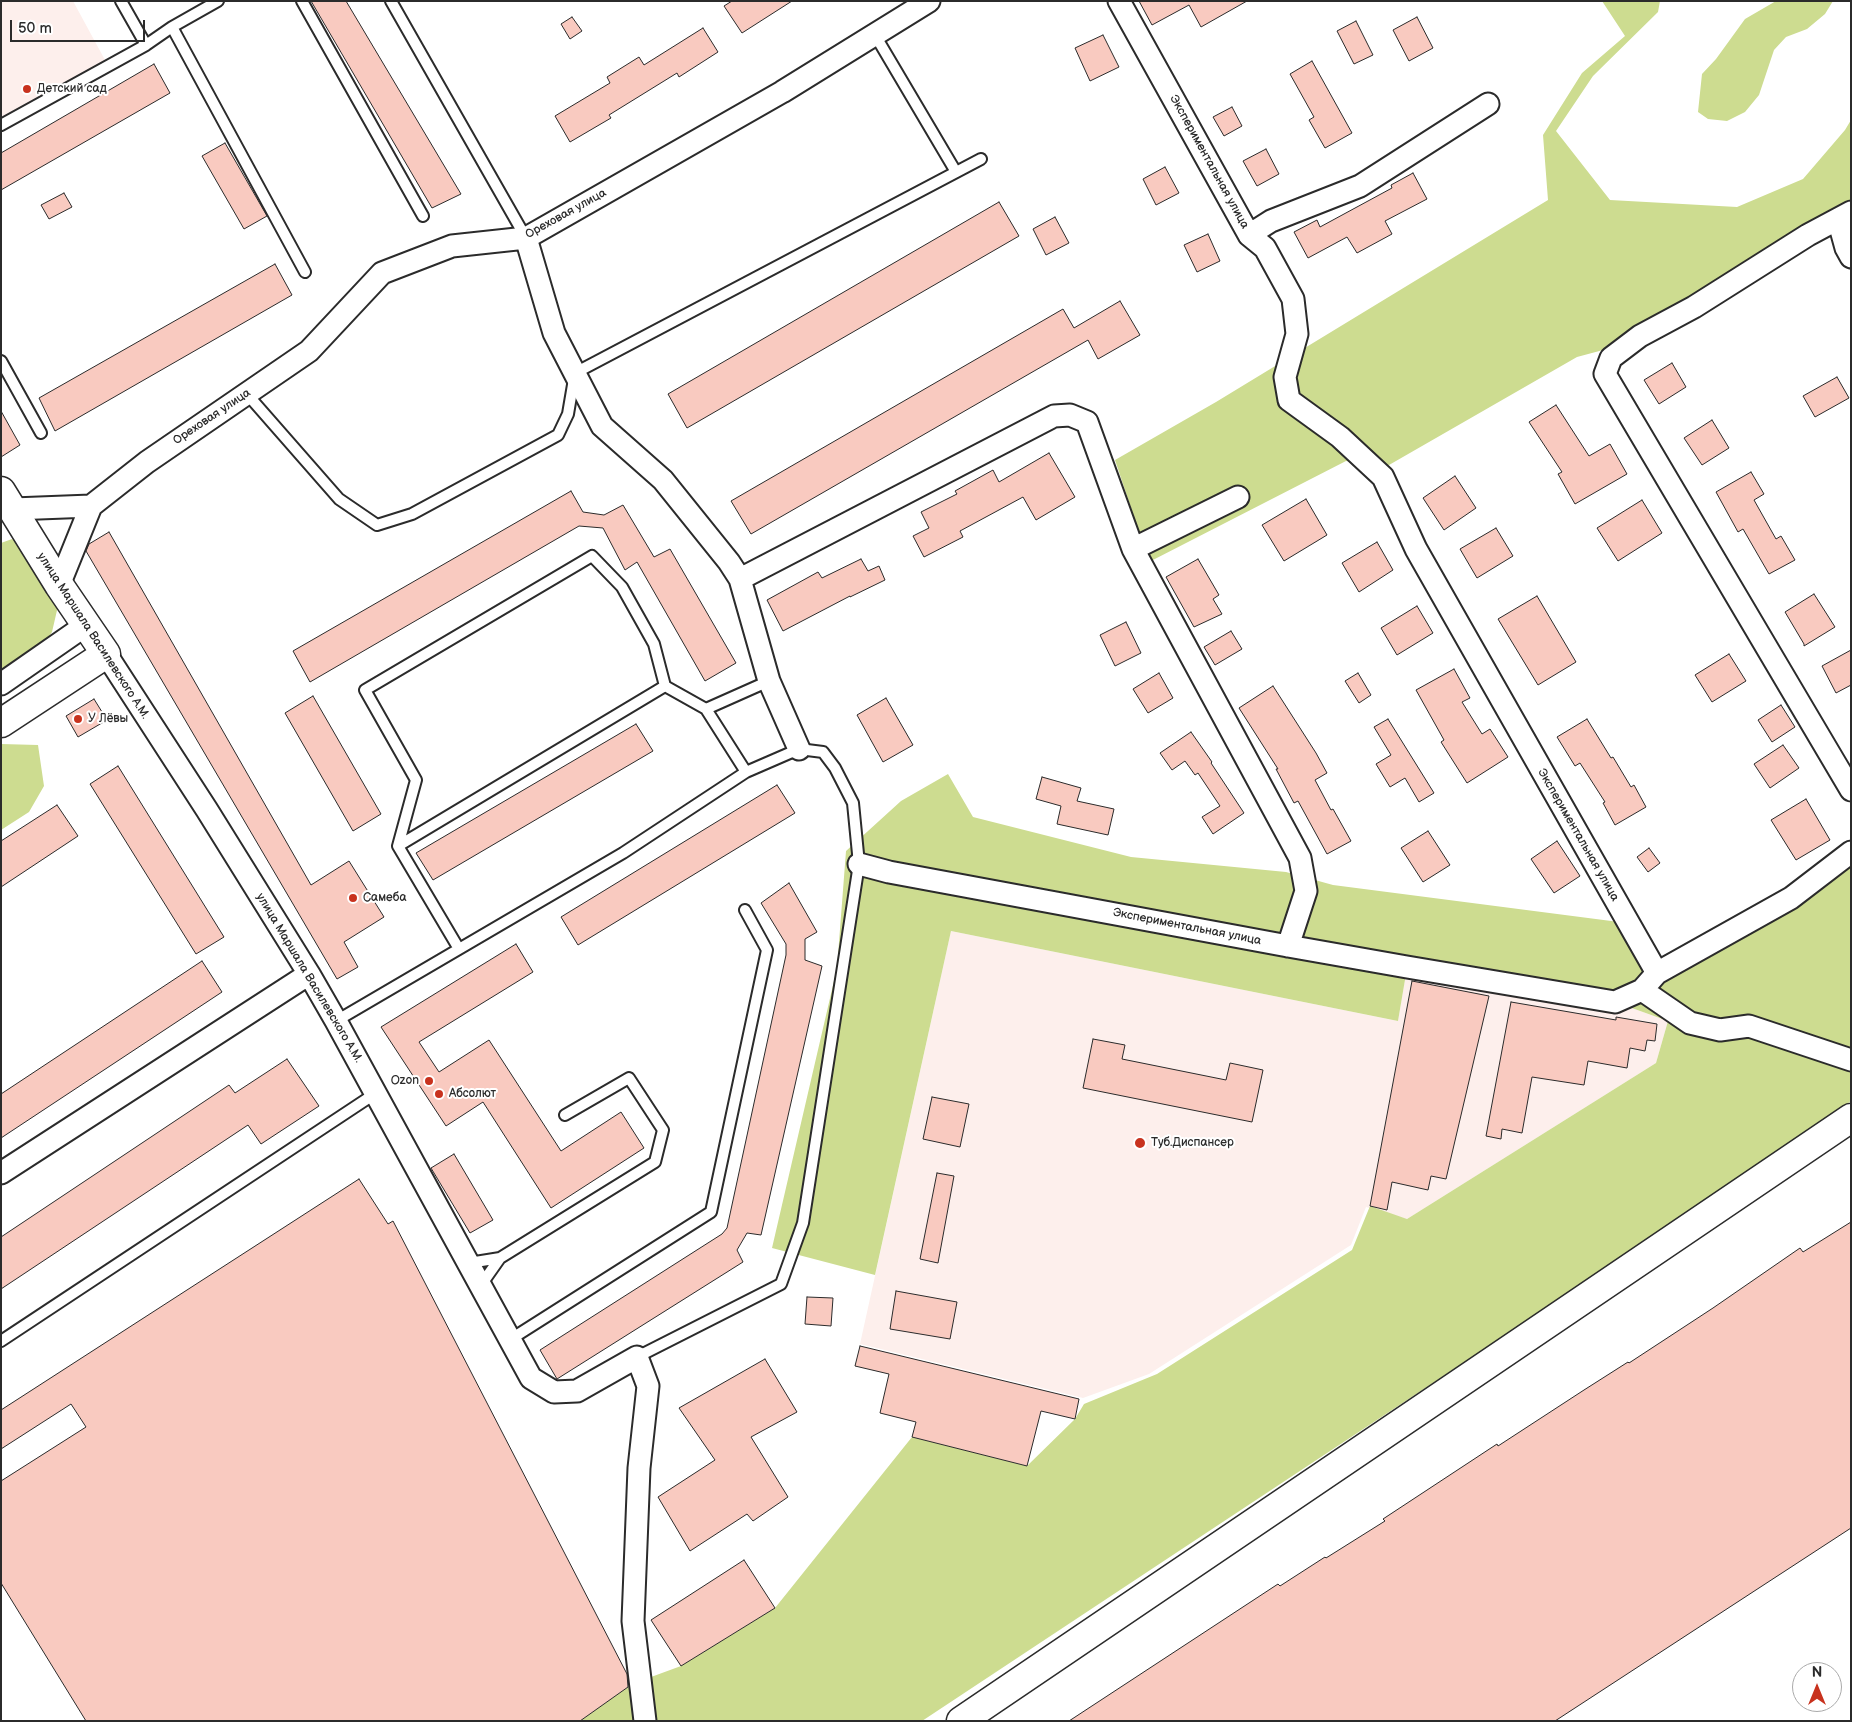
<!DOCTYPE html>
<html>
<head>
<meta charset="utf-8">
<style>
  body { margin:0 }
  #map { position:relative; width:1852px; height:1722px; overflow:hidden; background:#fff; font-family:"Balsamiq Sans",sans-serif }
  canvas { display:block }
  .frame { position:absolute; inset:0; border:2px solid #2b2b2b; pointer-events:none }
  .north { position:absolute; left:1792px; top:1662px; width:50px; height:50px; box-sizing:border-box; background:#fff; border:1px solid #aaa; border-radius:50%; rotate:0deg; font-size:14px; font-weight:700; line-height:20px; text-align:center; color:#2b2b2b }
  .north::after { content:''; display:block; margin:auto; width:18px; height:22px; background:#c8321e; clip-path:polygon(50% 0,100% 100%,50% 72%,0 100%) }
  .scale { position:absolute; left:10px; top:20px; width:135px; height:22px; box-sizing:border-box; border:2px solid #2b2b2b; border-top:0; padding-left:6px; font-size:15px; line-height:18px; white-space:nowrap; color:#2b2b2b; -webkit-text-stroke:4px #fff; paint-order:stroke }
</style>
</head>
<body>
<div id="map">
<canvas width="1852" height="1722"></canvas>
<div class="frame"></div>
<div class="north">N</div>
<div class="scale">50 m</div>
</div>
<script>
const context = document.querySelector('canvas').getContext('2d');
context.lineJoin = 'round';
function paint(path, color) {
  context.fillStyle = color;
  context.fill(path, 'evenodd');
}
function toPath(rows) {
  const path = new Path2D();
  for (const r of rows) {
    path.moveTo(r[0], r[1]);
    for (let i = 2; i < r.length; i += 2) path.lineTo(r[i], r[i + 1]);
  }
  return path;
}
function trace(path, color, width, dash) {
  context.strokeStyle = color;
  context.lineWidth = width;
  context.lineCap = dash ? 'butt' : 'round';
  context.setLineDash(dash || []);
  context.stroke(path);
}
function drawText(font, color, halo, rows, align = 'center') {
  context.font = font + ' "Balsamiq Sans",sans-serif';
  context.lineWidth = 4;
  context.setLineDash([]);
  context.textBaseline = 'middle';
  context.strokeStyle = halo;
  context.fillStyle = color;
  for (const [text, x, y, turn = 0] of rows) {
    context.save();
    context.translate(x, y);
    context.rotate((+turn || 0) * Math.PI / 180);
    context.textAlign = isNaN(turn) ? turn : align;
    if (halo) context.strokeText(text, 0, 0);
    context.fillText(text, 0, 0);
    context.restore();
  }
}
paint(toPath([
  [1,1,73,1,105,60,1,118],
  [951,931,1398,1021,1407,967,1615,1002,1668,1021,1656,1063,1407,1219,1366,1207,1351,1245,1149,1374,1083,1398,860,1344]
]), '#fdefec');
paint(toPath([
  [1602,1,1660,1,1658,12,1593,76,1556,131,1610,200,1737,207,1803,179,1845,130,1851,120,1851,217,1618,346,1577,357,1389,465,1346,461,1149,562,1115,460,1216,402,1548,200,1543,135,1582,73,1625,36],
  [1776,1,1833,1,1825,14,1807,29,1786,37,1774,50,1759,95,1745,112,1727,121,1708,119,1698,112,1702,74,1716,59,1745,19],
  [12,539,21,546,58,606,52,632,43,645,1,673,1,543],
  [1,744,38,745,44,786,29,812,1,830],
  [948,774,973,817,1131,857,1286,872,1333,885,1619,922,1679,972,1851,867,1851,1101,1587,1281,922,1721,580,1721,632,1684,681,1666,775,1608,912,1437,1027,1466,1075,1419,1084,1404,1157,1374,1352,1250,1370,1206,1407,1219,1656,1063,1668,1021,1615,1002,1407,968,1398,1021,951,931,875,1275,772,1248,837,968,846,851,901,801]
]), '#cddc90');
const building = toPath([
  [311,1,346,1,461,194,432,208,311,1],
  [732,1,792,1,742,33,724,6,732,1],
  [1139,1,1247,1,1201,27,1189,5,1152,25,1139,1],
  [572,17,582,31,570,39,561,24,572,17],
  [1417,17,1433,48,1409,61,1393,30,1417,17],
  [1356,21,1373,55,1354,64,1337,31,1356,21],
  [703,28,718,52,679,77,677,73,609,115,611,118,570,142,555,116,610,83,607,77,639,57,644,65,703,28],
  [1103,35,1119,67,1090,81,1075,48,1103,35],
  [1312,61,1352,133,1325,148,1309,120,1314,117,1290,74,1312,61],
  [154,64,170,93,1,190,1,153,154,64],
  [1232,107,1242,126,1224,136,1213,117,1232,107],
  [225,143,267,216,244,229,202,156,225,143],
  [1266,149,1279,174,1257,186,1243,161,1266,149],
  [1165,167,1179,193,1156,205,1143,179,1165,167],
  [1413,173,1427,199,1385,221,1392,234,1357,253,1347,237,1308,258,1294,232,1317,220,1320,227,1392,188,1391,185,1413,173],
  [64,193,72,207,49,219,41,205,64,193],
  [999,202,1019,236,687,428,668,394,999,202],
  [1055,217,1069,243,1046,255,1033,229,1055,217],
  [1208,234,1220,261,1197,272,1184,245,1208,234],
  [275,264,292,295,55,431,39,398,275,264],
  [1120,301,1140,335,1098,359,1088,340,751,534,731,501,1063,309,1074,328,1120,301],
  [1672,363,1686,387,1659,404,1644,380,1672,363],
  [1837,377,1849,398,1815,417,1803,396,1837,377],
  [1556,405,1589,456,1610,444,1627,474,1575,504,1558,474,1562,472,1529,422,1556,405],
  [1,411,20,445,1,457,1,411],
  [1712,420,1729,448,1702,465,1684,438,1712,420],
  [1049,453,1075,497,1036,520,1023,497,960,531,963,537,924,557,913,536,929,528,921,512,957,494,955,491,993,470,999,482,1049,453],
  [1751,472,1764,494,1754,500,1776,539,1781,536,1795,560,1769,574,1743,529,1738,532,1716,492,1751,472],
  [1455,476,1476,508,1444,530,1423,498,1455,476],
  [571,491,583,512,604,515,623,505,654,557,670,549,736,663,705,681,637,562,625,570,603,528,579,526,310,682,293,651,571,491],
  [1306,499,1327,535,1284,561,1262,525,1306,499],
  [1642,500,1662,533,1618,561,1597,528,1642,500],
  [1496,528,1513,556,1477,578,1460,549,1496,528],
  [109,532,311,885,349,861,384,917,344,942,358,967,337,979,86,551,89,544,109,532],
  [1377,542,1393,570,1359,592,1342,563,1377,542],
  [861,559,868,571,879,566,885,580,850,597,850,596,783,631,767,600,818,572,822,578,861,559],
  [1198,559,1219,595,1213,599,1222,614,1194,627,1166,577,1198,559],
  [1814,594,1835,627,1804,646,1804,644,1785,612,1814,594],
  [1537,596,1576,662,1538,685,1498,619,1537,596],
  [1417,606,1433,633,1397,655,1381,628,1417,606],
  [1126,622,1141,653,1115,666,1100,635,1126,622],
  [1231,631,1242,649,1215,665,1204,647,1231,631],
  [1851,650,1851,685,1836,693,1822,666,1851,650],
  [1729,654,1746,681,1712,702,1695,675,1729,654],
  [1454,669,1470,698,1462,702,1482,734,1490,729,1508,757,1467,783,1441,742,1444,740,1416,690,1454,669],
  [1159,673,1173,698,1148,713,1133,689,1159,673],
  [1358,673,1371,695,1359,703,1345,681,1358,673],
  [1273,686,1316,753,1327,773,1315,780,1331,810,1333,809,1351,841,1327,854,1298,801,1294,803,1276,769,1278,769,1239,708,1273,686],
  [313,696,381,814,353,831,285,713,313,696],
  [886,698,913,745,883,762,857,715,886,698],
  [94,699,107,720,78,737,66,716,94,699],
  [1781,705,1795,727,1772,742,1758,720,1781,705],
  [1388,719,1434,793,1419,802,1405,778,1390,787,1376,764,1391,755,1374,727,1388,719],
  [1587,719,1611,758,1613,757,1631,787,1634,785,1646,807,1615,825,1603,803,1605,802,1580,763,1575,766,1557,737,1587,719],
  [636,724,653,751,433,880,416,853,636,724],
  [1191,732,1212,762,1211,763,1244,813,1213,834,1202,817,1220,806,1198,773,1195,775,1185,761,1172,770,1160,753,1191,732],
  [1783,745,1799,768,1770,788,1754,764,1783,745],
  [118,766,224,937,196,954,90,784,118,766],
  [1042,777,1081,788,1077,801,1114,809,1108,835,1057,824,1061,806,1036,799,1042,777],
  [777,785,795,813,578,945,561,917,777,785],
  [1806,799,1830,840,1796,860,1771,820,1806,799],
  [57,805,78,836,1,887,1,841,57,805],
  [1428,831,1450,865,1423,882,1401,848,1428,831],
  [1557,841,1580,876,1554,893,1531,859,1557,841],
  [1649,848,1660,863,1648,872,1637,857,1649,848],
  [789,883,817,932,805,939,805,960,822,966,761,1235,747,1233,737,1250,743,1262,557,1379,540,1350,722,1234,727,1228,786,955,786,944,761,903,789,883],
  [516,944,533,972,419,1042,439,1072,489,1040,561,1151,621,1112,644,1148,551,1208,483,1102,446,1126,381,1027,516,944],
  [202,961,222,992,1,1138,1,1094,202,961],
  [1412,981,1489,996,1446,1179,1431,1176,1428,1190,1392,1182,1387,1210,1370,1206,1412,981],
  [1511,1002,1616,1020,1616,1017,1657,1024,1655,1041,1647,1040,1645,1051,1630,1048,1627,1068,1588,1061,1584,1085,1532,1077,1522,1133,1502,1129,1501,1139,1486,1136,1511,1002],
  [1093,1039,1125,1045,1122,1059,1226,1080,1230,1063,1263,1070,1252,1122,1083,1088,1093,1039],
  [287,1059,319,1106,261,1144,248,1125,1,1289,1,1237,229,1085,235,1093,287,1059],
  [932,1097,969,1104,960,1147,923,1139,932,1097],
  [454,1154,493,1220,470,1233,431,1168,454,1154],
  [937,1173,954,1176,938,1263,920,1259,937,1173],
  [359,1179,388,1224,393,1221,627,1674,628,1687,580,1721,86,1721,1,1583,1,1481,86,1427,71,1404,1,1449,1,1410,359,1179],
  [1851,1222,1851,1528,1555,1721,1069,1721,1278,1584,1280,1586,1325,1557,1326,1558,1385,1521,1383,1519,1497,1444,1498,1446,1584,1390,1628,1362,1629,1363,1713,1308,1800,1248,1803,1252,1851,1222],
  [896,1291,957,1302,950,1339,890,1329,896,1291],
  [807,1297,833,1298,831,1326,805,1324,807,1297],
  [860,1346,1079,1399,1075,1419,1041,1411,1027,1466,912,1437,916,1422,880,1413,889,1374,855,1366,860,1346],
  [765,1359,797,1412,751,1437,788,1497,753,1521,747,1514,690,1551,658,1497,715,1460,679,1408,765,1359],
  [744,1560,775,1608,681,1666,651,1620,744,1560]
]);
paint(building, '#f9cac0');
trace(building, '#2b2b2b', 1);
const lane = toPath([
  [121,1,146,45,172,27,305,272],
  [302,1,423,216],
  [391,1,526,238],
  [172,27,218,1],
  [875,35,956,172],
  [1,125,146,45],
  [1,361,41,433],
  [247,394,339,499,377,525,412,514,558,435,568,414,575,373,981,159],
  [665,686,706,709,746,772],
  [706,709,769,681],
  [459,949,623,853,746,772,799,749,823,752,835,768,853,803,859,864,803,1223,781,1284,637,1357],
  [336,1021,459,949,398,846,665,686,654,644,622,587,592,556,365,690,416,780,398,846],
  [469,1263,500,1258,655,1162,663,1130,629,1078,565,1115],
  [481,1285,500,1258],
  [511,1339,711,1212,767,950,745,910],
  [1,1341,376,1093]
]);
const street = toPath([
  [1851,212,1808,235,1694,307,1640,336,1611,358,1605,374,1851,790],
  [1838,219,1846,248,1851,257],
  [1249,235,1271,221,1360,186,1488,104],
  [526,238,554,333,602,426,663,480,729,562,740,579,769,681,799,749],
  [13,509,91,506],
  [1133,549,1238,497],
  [740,579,1054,416,1070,415,1087,422,1133,549,1300,858,1306,891,1288,946],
  [59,585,91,506,147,462,309,351,382,273,452,246,526,238,782,92,929,1],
  [106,654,207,810,309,974,336,1021,531,1378,554,1392,577,1391,637,1357,648,1386,639,1468,633,1621,645,1721],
  [1,684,86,625],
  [859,864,889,872,1288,946,1407,967,1615,1002,1642,990,1657,973,1416,549,1383,477,1340,437,1289,400,1285,377,1297,334,1293,299,1265,248,1249,235,1119,1],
  [1657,973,1791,898,1851,852],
  [1642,990,1690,1023,1720,1030,1749,1026,1851,1060],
  [1,1173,309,974]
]);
const secondary = toPath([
  [1,491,59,585,106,654,1,723],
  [961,1721,1851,1118]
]);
trace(lane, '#2b2b2b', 14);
trace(street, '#2b2b2b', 25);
trace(secondary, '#2b2b2b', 31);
trace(lane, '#fff', 10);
trace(street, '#fff', 21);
trace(secondary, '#fff', 28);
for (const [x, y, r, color] of [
  [27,89,5,"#c8321e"],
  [78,719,5,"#c8321e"],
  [353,898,5,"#c8321e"],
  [429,1081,5,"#c8321e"],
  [439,1094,5,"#c8321e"],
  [1140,1143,6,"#c8321e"]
]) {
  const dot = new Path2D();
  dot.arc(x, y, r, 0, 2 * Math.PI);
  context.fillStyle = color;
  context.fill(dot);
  trace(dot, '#fff', 2);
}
drawText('12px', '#2b2b2b', '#fff', [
  ["Детский сад",37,89],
  ["У Лёвы",88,719],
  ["Самеба",363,898],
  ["Ozon",419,1081,"right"],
  ["Абсолют",449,1094],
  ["Туб.Диспансер",1151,1143]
], 'left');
drawText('12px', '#2b2b2b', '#fff', [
  ["Экспериментальная улица",1209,162,61],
  ["Ореховая улица",566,214,-29],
  ["Ореховая улица",212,417,-34],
  ["улица Маршала Василевского А.М.",93,636,57],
  ["Экспериментальная улица",1578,835,60],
  ["Экспериментальная улица",1187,927,11],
  ["улица Маршала Василевского А.М.",309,978,59]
]);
</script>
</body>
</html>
